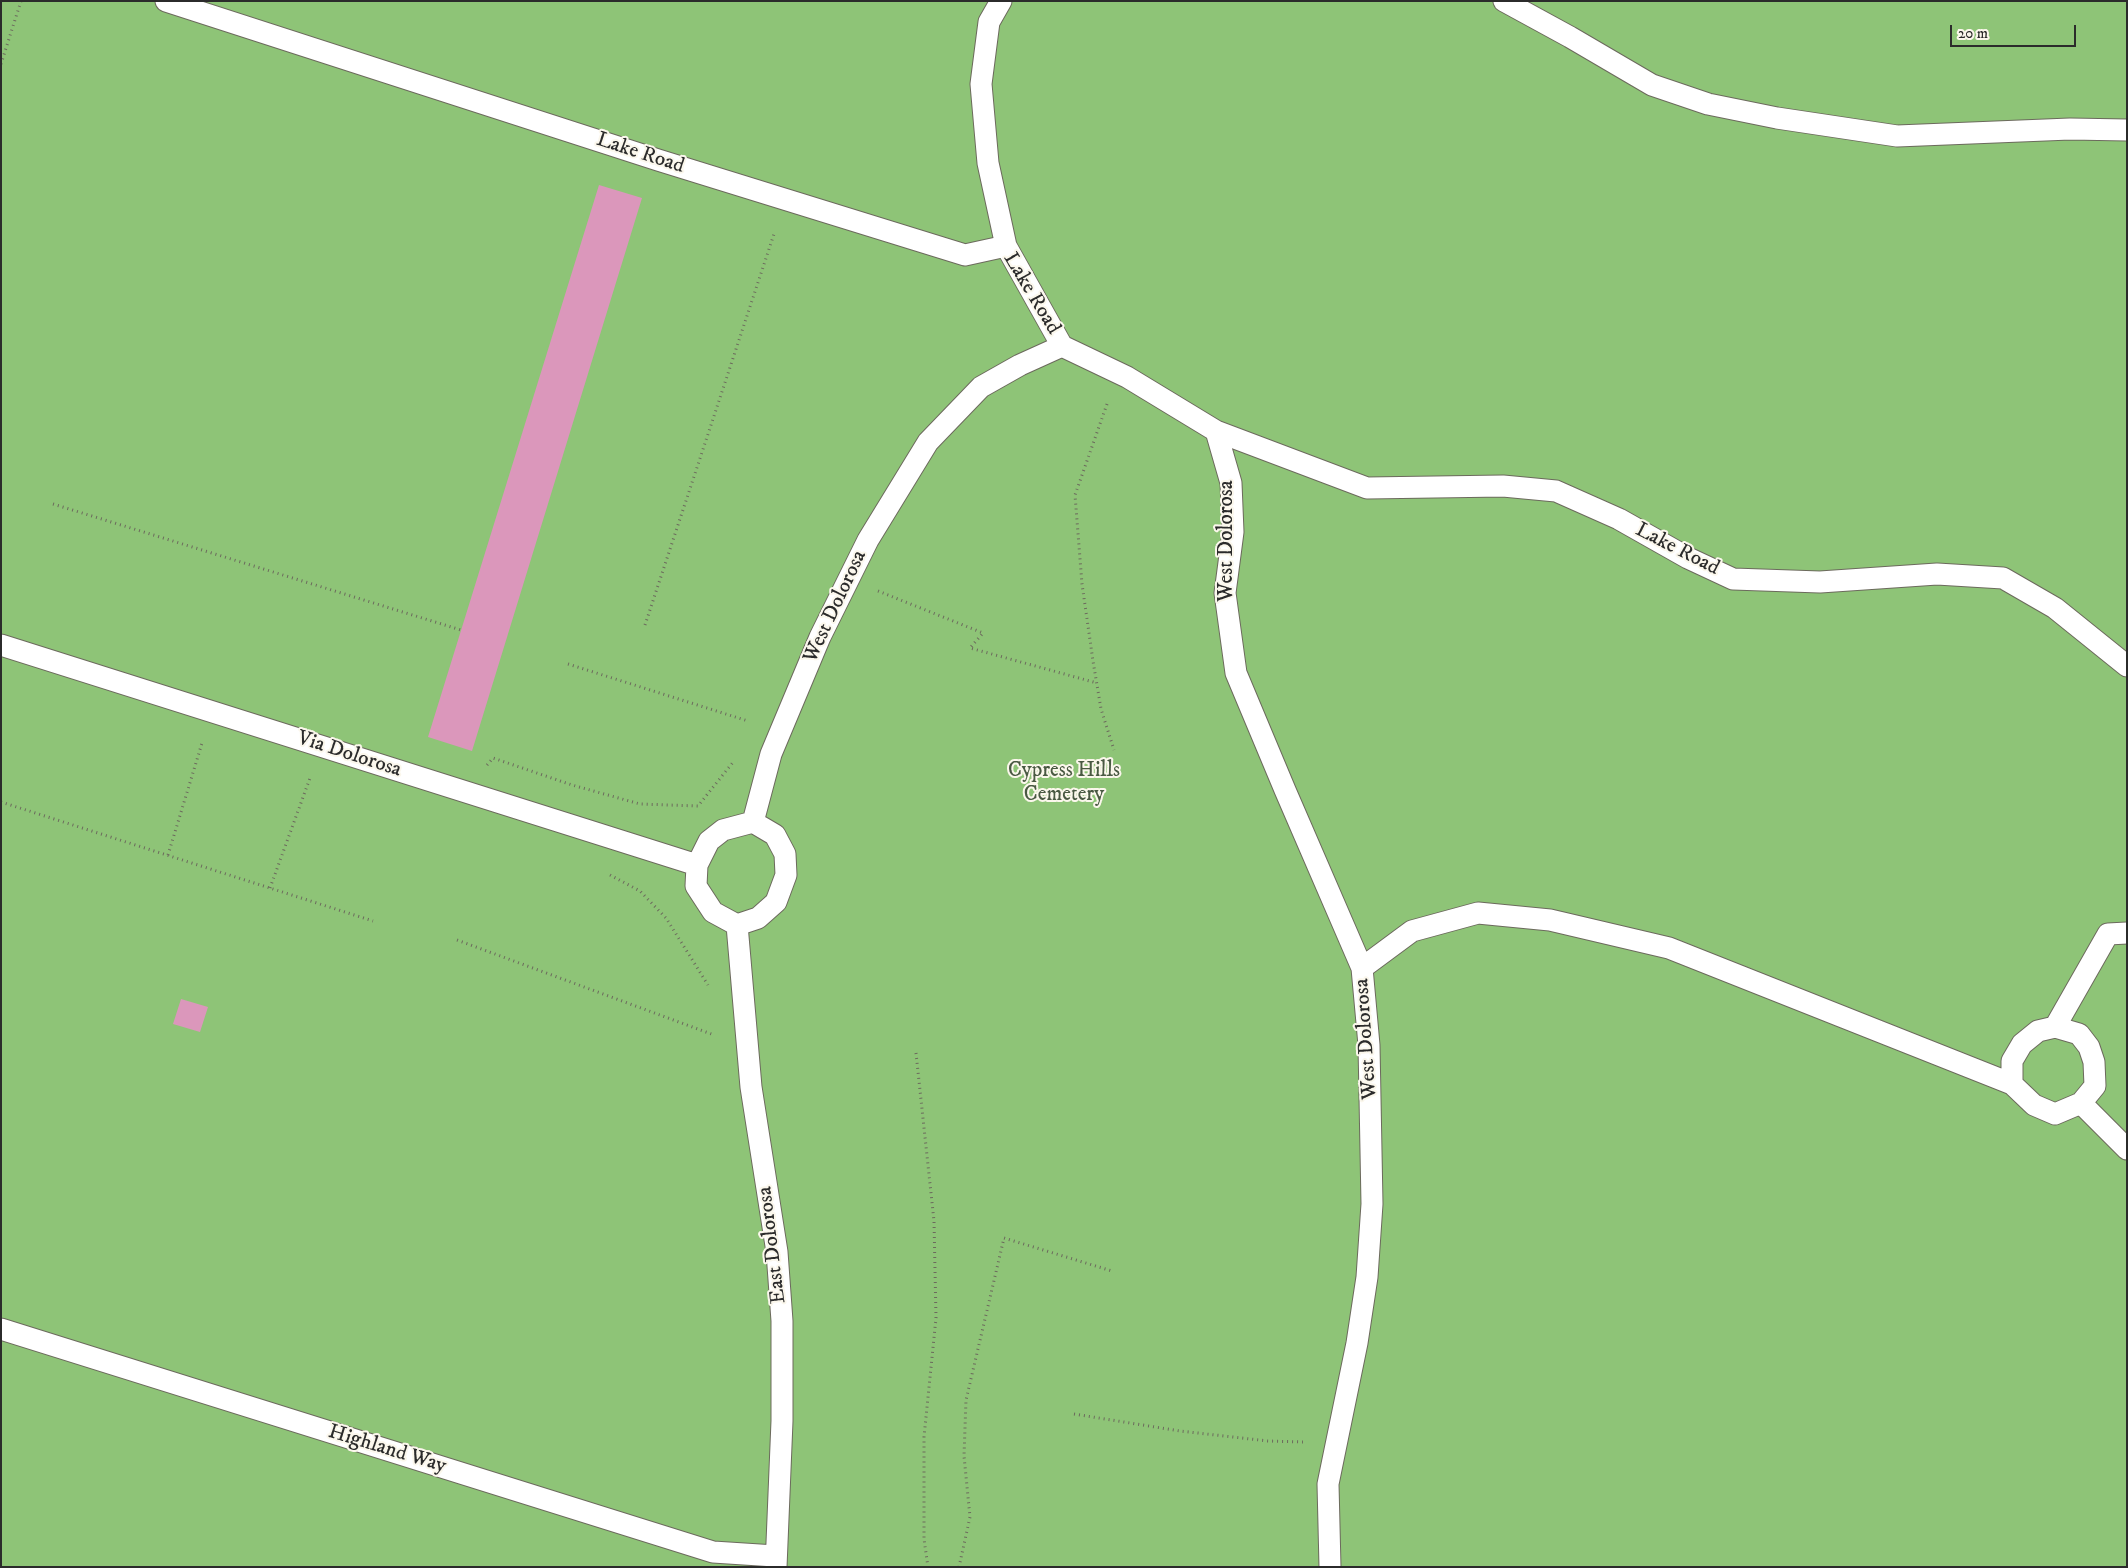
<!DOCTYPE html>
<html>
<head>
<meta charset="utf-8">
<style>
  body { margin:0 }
  #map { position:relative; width:2128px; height:1568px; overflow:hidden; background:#e6dfba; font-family:"IM FELL DW Pica",serif }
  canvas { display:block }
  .frame { position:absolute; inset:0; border:2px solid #2b2b2b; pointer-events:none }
  .scale { position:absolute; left:1950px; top:25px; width:126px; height:22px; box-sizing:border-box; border:2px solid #2b2b2b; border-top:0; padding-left:6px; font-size:15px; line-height:18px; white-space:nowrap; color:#2b2b2b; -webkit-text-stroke:4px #fbf7ec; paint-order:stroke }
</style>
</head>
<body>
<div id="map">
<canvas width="2128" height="1568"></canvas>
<div class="frame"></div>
<div class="scale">20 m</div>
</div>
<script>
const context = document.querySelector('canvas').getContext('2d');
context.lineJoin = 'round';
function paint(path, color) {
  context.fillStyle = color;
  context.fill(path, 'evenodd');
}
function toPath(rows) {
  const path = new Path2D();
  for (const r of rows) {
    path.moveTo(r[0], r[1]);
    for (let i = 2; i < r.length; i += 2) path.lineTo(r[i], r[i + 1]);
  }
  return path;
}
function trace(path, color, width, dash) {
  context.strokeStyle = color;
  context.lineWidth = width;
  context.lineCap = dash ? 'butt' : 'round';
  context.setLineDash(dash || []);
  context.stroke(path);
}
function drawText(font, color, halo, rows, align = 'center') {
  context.font = font + ' "IM FELL DW Pica",serif';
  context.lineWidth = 4;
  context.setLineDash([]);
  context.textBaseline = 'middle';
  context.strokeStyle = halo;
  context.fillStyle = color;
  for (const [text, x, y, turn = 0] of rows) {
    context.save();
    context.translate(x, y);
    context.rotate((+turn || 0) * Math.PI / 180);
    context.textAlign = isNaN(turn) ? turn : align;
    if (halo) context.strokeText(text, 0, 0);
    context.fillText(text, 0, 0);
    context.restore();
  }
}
paint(toPath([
  [1,1,2127,1,2127,1567,1,1567]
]), '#8ec477');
paint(toPath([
  [599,185,642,198,472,751,428,737],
  [181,999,208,1007,200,1032,173,1024]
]), '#db97bb');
const service = toPath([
  [166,1,658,160,965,255,1006,246],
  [1001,1,989,22,981,84,988,163,1006,246,1062,346],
  [1504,1,1570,37,1652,85,1708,104,1777,118,1897,136,2070,129,2127,130],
  [1216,431,1367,488,1503,486,1556,491,1619,519,1688,558,1733,579,1820,582,1937,574,2003,578,2055,608,2127,666],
  [1,645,697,865],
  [753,822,771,754,820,637,868,540,928,442,981,387,1020,365,1062,346,1127,377,1216,431,1231,483,1233,532,1225,593,1236,673,1285,790,1362,968,1369,1045,1372,1204,1367,1277,1357,1343,1328,1484,1330,1567],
  [753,822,775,835,785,854,786,875,776,902,758,918,737,925,713,912,696,886,697,865,709,841,723,830,753,822],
  [737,925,751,1087,777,1252,782,1321,782,1421,776,1567],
  [1362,968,1412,931,1478,913,1550,920,1669,948,2012,1084,2034,1105,2055,1114,2081,1103,2127,1149],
  [2055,1027,2079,1034,2089,1047,2094,1062,2095,1086,2081,1103],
  [2012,1084,2012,1061,2022,1044,2038,1031,2055,1027,2108,934,2127,933],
  [1,1329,713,1552,775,1556]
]);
trace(service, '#6c6a5d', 23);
trace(toPath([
  [1,64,21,1],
  [1107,404,1075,495,1082,584,1093,661,1101,709,1114,750],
  [53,504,461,630],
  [878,591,983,633,970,648,1097,683],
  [645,625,775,231],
  [568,664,748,721],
  [487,765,493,758,572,785,640,804,698,806,734,761],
  [1,802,373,921],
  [168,855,202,743],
  [610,875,640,891,666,918,708,985],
  [270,888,310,778],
  [457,940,714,1035],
  [916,1053,934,1221,936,1318,924,1437,924,1539,928,1567],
  [1074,1414,1180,1431,1268,1441,1303,1442],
  [959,1567,970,1517,964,1456,966,1400,1004,1238,1112,1271]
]), '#6c6a5d', 3, [1, 4]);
trace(service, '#fff', 21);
drawText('21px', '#2b2b2b', '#fbf7ec', [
  ["Lake Road",640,154,18],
  ["Lake Road",1031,294,59],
  ["West Dolorosa",1228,541,-90],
  ["Lake Road",1677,550,27],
  ["West Dolorosa",836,607,-65],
  ["Via Dolorosa",349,755,18],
  ["West Dolorosa",1367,1039,-94],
  ["East Dolorosa",773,1245,-97],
  ["Highland Way",387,1450,17]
]);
drawText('21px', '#495942', '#fbf7ec', [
  ["Cypress Hills",1064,772],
  ["Cemetery",1064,796]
]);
</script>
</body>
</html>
